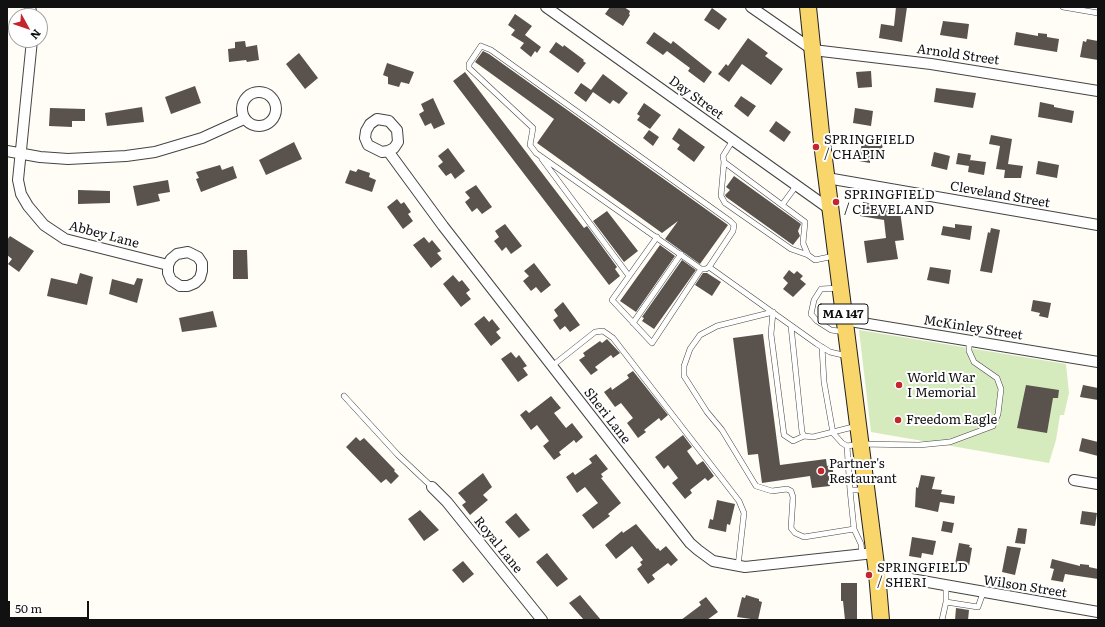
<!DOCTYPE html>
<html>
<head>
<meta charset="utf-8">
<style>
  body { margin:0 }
  #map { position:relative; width:1105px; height:627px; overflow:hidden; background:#fffdf5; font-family:Literata,serif }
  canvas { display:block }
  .frame { position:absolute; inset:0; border:8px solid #111; pointer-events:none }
  .north { position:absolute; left:8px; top:8px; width:40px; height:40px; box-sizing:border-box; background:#fff; border:1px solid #a0a0a0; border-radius:50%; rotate:130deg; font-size:11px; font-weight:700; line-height:16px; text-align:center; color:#111 }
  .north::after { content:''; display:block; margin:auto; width:14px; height:18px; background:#c4262e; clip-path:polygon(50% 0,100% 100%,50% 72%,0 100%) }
  .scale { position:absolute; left:8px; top:601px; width:81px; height:18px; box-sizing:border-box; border:2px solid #111; border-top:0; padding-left:5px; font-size:12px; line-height:14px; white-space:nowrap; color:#111; -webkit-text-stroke:3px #fff; paint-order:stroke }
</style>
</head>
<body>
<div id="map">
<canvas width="1105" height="627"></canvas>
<div class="frame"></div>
<div class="north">N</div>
<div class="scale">50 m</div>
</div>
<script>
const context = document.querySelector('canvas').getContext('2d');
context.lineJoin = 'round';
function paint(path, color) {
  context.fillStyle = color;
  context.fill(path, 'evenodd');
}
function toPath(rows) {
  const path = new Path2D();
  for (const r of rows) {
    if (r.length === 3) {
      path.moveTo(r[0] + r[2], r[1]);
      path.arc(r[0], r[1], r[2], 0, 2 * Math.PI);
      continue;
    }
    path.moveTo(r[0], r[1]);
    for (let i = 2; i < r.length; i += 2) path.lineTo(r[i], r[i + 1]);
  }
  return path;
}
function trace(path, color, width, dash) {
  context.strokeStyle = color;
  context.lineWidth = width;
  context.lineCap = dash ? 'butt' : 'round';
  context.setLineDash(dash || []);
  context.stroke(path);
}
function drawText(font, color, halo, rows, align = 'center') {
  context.font = font + ' Literata,serif';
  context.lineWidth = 4;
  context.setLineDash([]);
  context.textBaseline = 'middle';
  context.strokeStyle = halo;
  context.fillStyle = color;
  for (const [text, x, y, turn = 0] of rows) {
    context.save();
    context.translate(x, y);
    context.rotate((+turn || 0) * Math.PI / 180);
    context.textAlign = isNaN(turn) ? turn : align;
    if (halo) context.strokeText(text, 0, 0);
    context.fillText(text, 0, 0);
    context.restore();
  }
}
paint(toPath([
  [859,330,1066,364,1069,393,1064,415,1060,415,1056,440,1049,463,871,432]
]), '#d5ebbd');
paint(toPath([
  [610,7,624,7,630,11,629,14,630,15,623,26,605,14],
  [896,7,907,7,902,42,879,38,881,24,894,26],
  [712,8,727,19,719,30,704,20],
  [515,14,532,26,525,35,541,47,537,53,535,51,531,57,520,48,524,43,511,35,515,30,508,25],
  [943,21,969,24,967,39,940,35],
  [654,32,671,44,673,41,712,72,704,83,688,71,690,68,667,51,663,55,646,43],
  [1016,32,1038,36,1038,33,1047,34,1047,37,1059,39,1057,52,1014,45],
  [748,38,768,53,765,56,783,69,771,85,742,64,729,82,718,74,726,64,728,66],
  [1087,39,1098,41,1098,60,1080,57,1083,41,1086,42],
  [245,41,246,47,257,45,259,60,247,62,246,60,229,62,228,49,235,48,235,42],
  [556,42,563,47,564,45,584,60,583,61,586,63,578,73,549,52],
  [483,51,489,54,728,225,700,264,665,239,678,221,662,233,537,143,554,119,475,62],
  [299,53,318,78,305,89,286,64],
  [387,63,414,72,409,84,401,82,399,87,388,84,388,77,383,75],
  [871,71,872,87,858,88,856,72],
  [465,72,584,228,587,226,617,267,615,269,620,276,609,285,453,81],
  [603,74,628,93,619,104,613,100,610,104,593,92,586,102,574,93,581,83,591,90],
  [195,86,201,103,171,114,165,97],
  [936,88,976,93,973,108,934,102],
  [741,96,756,106,748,117,734,106],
  [433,98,445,124,434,129,431,123,425,126,419,114,424,111,421,104],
  [1040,102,1054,105,1054,107,1074,111,1072,123,1038,117],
  [644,103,661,115,650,129,637,120,640,116,637,114],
  [142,107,144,122,107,126,105,113],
  [50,108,85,109,85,121,72,121,72,127,49,126],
  [855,108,873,111,871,126,853,123],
  [776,121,791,132,784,142,769,131],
  [679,128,705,147,694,162,677,149,680,145,672,139],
  [649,130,659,137,653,146,643,138],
  [991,135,1012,139,1008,164,1023,166,1021,178,1004,178,1005,170,996,169,1000,146,989,144],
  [862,141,883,144,880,159,870,159,870,163,859,161],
  [294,142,302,159,266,175,259,160],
  [448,148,465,171,455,179,451,173,446,176,438,166,443,162,438,156],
  [934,152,950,156,947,170,931,166],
  [958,153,971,155,969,166,956,164],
  [970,160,986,162,984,175,968,172],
  [1038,161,1059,165,1057,178,1036,174],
  [220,165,222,170,233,166,237,178,201,192,196,179,199,178,196,172],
  [358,169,370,173,369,177,376,180,372,192,345,183,350,170,356,172],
  [734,176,801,224,798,231,800,236,793,245,726,197,725,195,730,190,726,187],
  [168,180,170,192,158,194,160,201,137,206,133,186],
  [476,185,492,207,482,214,477,208,472,212,465,202,470,198,465,192],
  [78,190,110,191,110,203,78,204],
  [397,199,401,204,404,202,411,212,408,214,413,221,403,229,387,207],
  [863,202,890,207,889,212,900,211,904,240,895,241,898,259,867,263,864,241,886,238,884,220,860,216],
  [607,211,638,251,624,262,593,221],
  [505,224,522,246,511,254,506,247,502,251,494,241,499,237,495,231],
  [955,224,972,226,970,240,941,235,943,226,955,228],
  [991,228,1000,230,992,273,980,271,988,232,990,233],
  [10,236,34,251,19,272,8,264,12,259,7,255,7,240],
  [424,237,429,243,432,240,441,251,437,253,442,259,431,268,413,245],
  [660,245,675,256,636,312,620,301],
  [233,250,247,250,248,279,233,279],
  [682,260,696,270,654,329,642,321,644,318,642,317],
  [534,263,551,285,541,293,536,287,531,291,523,281,529,276,524,271],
  [930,267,951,270,949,284,927,280],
  [789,270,794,274,797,271,803,276,800,279,806,284,793,297,783,289,788,283,783,278],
  [80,273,93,277,87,305,47,296,51,278,77,284],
  [703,273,707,273,721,282,712,296,695,285],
  [453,275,459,282,462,280,470,290,466,293,471,299,461,307,443,284],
  [137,278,143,279,137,303,109,294,112,279,134,285],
  [1033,300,1051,303,1048,318,1039,316,1040,313,1031,311],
  [563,302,580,325,570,332,565,326,560,330,553,320,558,316,554,310],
  [213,311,217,327,182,332,179,318],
  [484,316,489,322,492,319,500,329,496,332,501,338,491,346,474,324],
  [763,334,780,465,826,459,827,466,832,465,834,477,829,478,830,486,812,488,810,476,762,483,758,454,748,455,733,338],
  [607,339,620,353,613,358,611,355,595,367,598,370,591,375,579,360,585,356,583,353,600,341,602,343],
  [511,352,516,358,519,355,527,366,523,368,528,375,518,382,501,359],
  [633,371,668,415,661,421,659,418,644,430,646,432,638,438,627,423,633,418,621,403,615,407,604,392,611,387,612,390,629,378,627,375],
  [1026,385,1059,390,1058,398,1053,398,1047,433,1017,428],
  [1083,385,1098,388,1098,400,1080,397],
  [551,396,561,408,554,413,566,428,572,423,583,437,576,443,574,440,559,452,561,455,554,460,543,446,549,441,537,425,531,430,520,415,526,410,529,413],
  [683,435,692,447,687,451,697,465,703,461,714,476,708,481,705,478,690,490,692,493,685,499,672,483,678,478,668,465,664,469,655,457],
  [356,437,360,441,364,438,395,470,394,471,399,476,391,484,386,479,381,483,346,447],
  [1082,438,1098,442,1098,456,1079,451],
  [596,454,608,469,601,474,603,477,601,478,621,503,608,514,610,516,593,529,582,515,598,503,585,487,577,493,566,477,573,472,575,475,592,463,589,459],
  [483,473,492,487,483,495,488,500,470,515,462,505,466,502,458,493],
  [921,475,935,477,932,489,942,490,941,494,955,496,954,504,940,502,938,512,915,507,916,487,918,488],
  [717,500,735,504,730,525,727,524,726,532,708,528,710,519,713,520],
  [420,510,439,530,424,541,408,519],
  [1082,511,1097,513,1095,526,1080,524],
  [516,513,530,530,519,538,505,522],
  [943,521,954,523,952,533,941,531],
  [636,524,657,549,658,548,660,551,666,546,678,560,671,566,668,563,652,575,655,579,648,584,637,569,642,565,640,562,643,560,632,546,616,559,605,545,622,531,623,533],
  [1018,528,1027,529,1025,544,1015,543],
  [912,537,936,541,933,555,922,553,921,558,909,556],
  [959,543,970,545,969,547,972,548,969,566,955,564],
  [1007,546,1021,548,1015,575,1002,572],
  [547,553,568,579,557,587,536,562],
  [1052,559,1080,566,1080,564,1089,565,1089,567,1098,569,1098,579,1065,574,1063,582,1051,580,1054,569,1050,568],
  [463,561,474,574,463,583,452,570],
  [841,583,857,583,857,620,845,620,843,601,841,601],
  [580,595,601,620,584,620,569,603],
  [746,595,759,599,759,601,762,602,758,620,737,617,742,597,745,598],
  [706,597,718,612,707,620,681,620,701,605,699,602],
  [956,608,969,610,968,620,955,620]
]), '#5a524d');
const lane = toPath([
  [1063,7,1098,13],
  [481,46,491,50,730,221,734,225,733,231,709,267,706,269,701,269,536,153,530,145,533,128,469,68,469,64,481,46],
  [733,140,723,156,724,162,805,222,803,243,808,255,815,260,834,256],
  [542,159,629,276],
  [724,162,721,196,725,203,791,249,808,255],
  [782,205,796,186],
  [657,237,612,300,652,343,701,269],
  [709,267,817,344,830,352,847,356],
  [839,288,821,289,814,300,811,314,817,321,831,330,845,332],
  [633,323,681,254],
  [791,326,802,432,804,436],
  [822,347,824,382,833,433,842,443,847,446,850,490,865,490],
  [552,366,595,332,603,331,613,338,739,501,744,513,738,566],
  [344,396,398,455,432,487],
  [857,426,813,437,804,436,793,441,784,435,771,334,773,312,717,326,700,335,690,349,684,366,684,376,707,412,722,430,756,486,772,491,787,489,791,491,793,497,791,528,795,533,804,537,854,529,861,544,862,554],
  [847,446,860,444,919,445,950,442,993,426,998,414,1001,389,997,378,974,362,969,351,969,340],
  [850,490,854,529],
  [946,586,946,602,978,607,983,593],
  [942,620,946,602]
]);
const street = toPath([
  [30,7,32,16],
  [546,7,831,210],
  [751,7,813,50,931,64,1098,91],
  [32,40,18,180,21,194,28,206,44,225,65,239,168,265,168,273,171,280,180,286,188,286,195,283,200,278,202,271,202,263,198,257,188,252,177,254,171,259,168,265],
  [259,109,17],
  [7,151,40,157,68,159,126,156,155,152,202,138,244,119],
  [388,151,394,148,398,142,397,130,389,121,377,119,370,124,366,131,365,138,368,145,382,152,388,151,443,226,690,543,698,550,713,561,745,567,874,553],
  [827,178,1098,225],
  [844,320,1098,362],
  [1074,480,1098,484],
  [432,487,447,502,542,620],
  [877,573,1098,612]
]);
const primary = toPath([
  [808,7,822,143,877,573,881,620]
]);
trace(lane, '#444', 6);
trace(street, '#444', 12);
trace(primary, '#222', 18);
trace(lane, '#fff', 5);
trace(street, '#fff', 10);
trace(primary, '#f9d66b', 16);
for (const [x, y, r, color] of [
  [816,147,4,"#c4262e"],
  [836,202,4,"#c4262e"],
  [899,385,4,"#c4262e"],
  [898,420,4,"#c4262e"],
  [821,471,4,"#c4262e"],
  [869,575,4,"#c4262e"]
]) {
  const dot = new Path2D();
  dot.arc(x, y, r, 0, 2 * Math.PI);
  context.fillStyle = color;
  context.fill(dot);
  trace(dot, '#fff', 1.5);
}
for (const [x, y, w] of [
  [843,314,50]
]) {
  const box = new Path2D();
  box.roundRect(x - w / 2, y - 10, w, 20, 3);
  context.fillStyle = '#fff';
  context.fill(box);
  trace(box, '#111', 1);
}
drawText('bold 12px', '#111', null, [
  ["MA 147",843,314]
]);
drawText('13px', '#111', '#fff', [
  ["Arnold Street",958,55,8],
  ["Day Street",696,98,36],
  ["Cleveland Street",1000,195,10],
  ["Abbey Lane",104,235,15],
  ["McKinley Street",973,328,9],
  ["Sheri Lane",607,416,52],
  ["Royal Lane",498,545,51],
  ["Wilson Street",1025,587,9]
]);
drawText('13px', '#111', '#fff', [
  ["SPRINGFIELD",824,140],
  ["/ CHAPIN",824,155],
  ["SPRINGFIELD",844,195],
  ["/ CLEVELAND",844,210],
  ["World War",907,378],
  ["I Memorial",907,393],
  ["Freedom Eagle",906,420],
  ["Partner's",829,464],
  ["Restaurant",829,479],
  ["SPRINGFIELD",877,568],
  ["/ SHERI",877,583]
], 'left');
</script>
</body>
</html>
